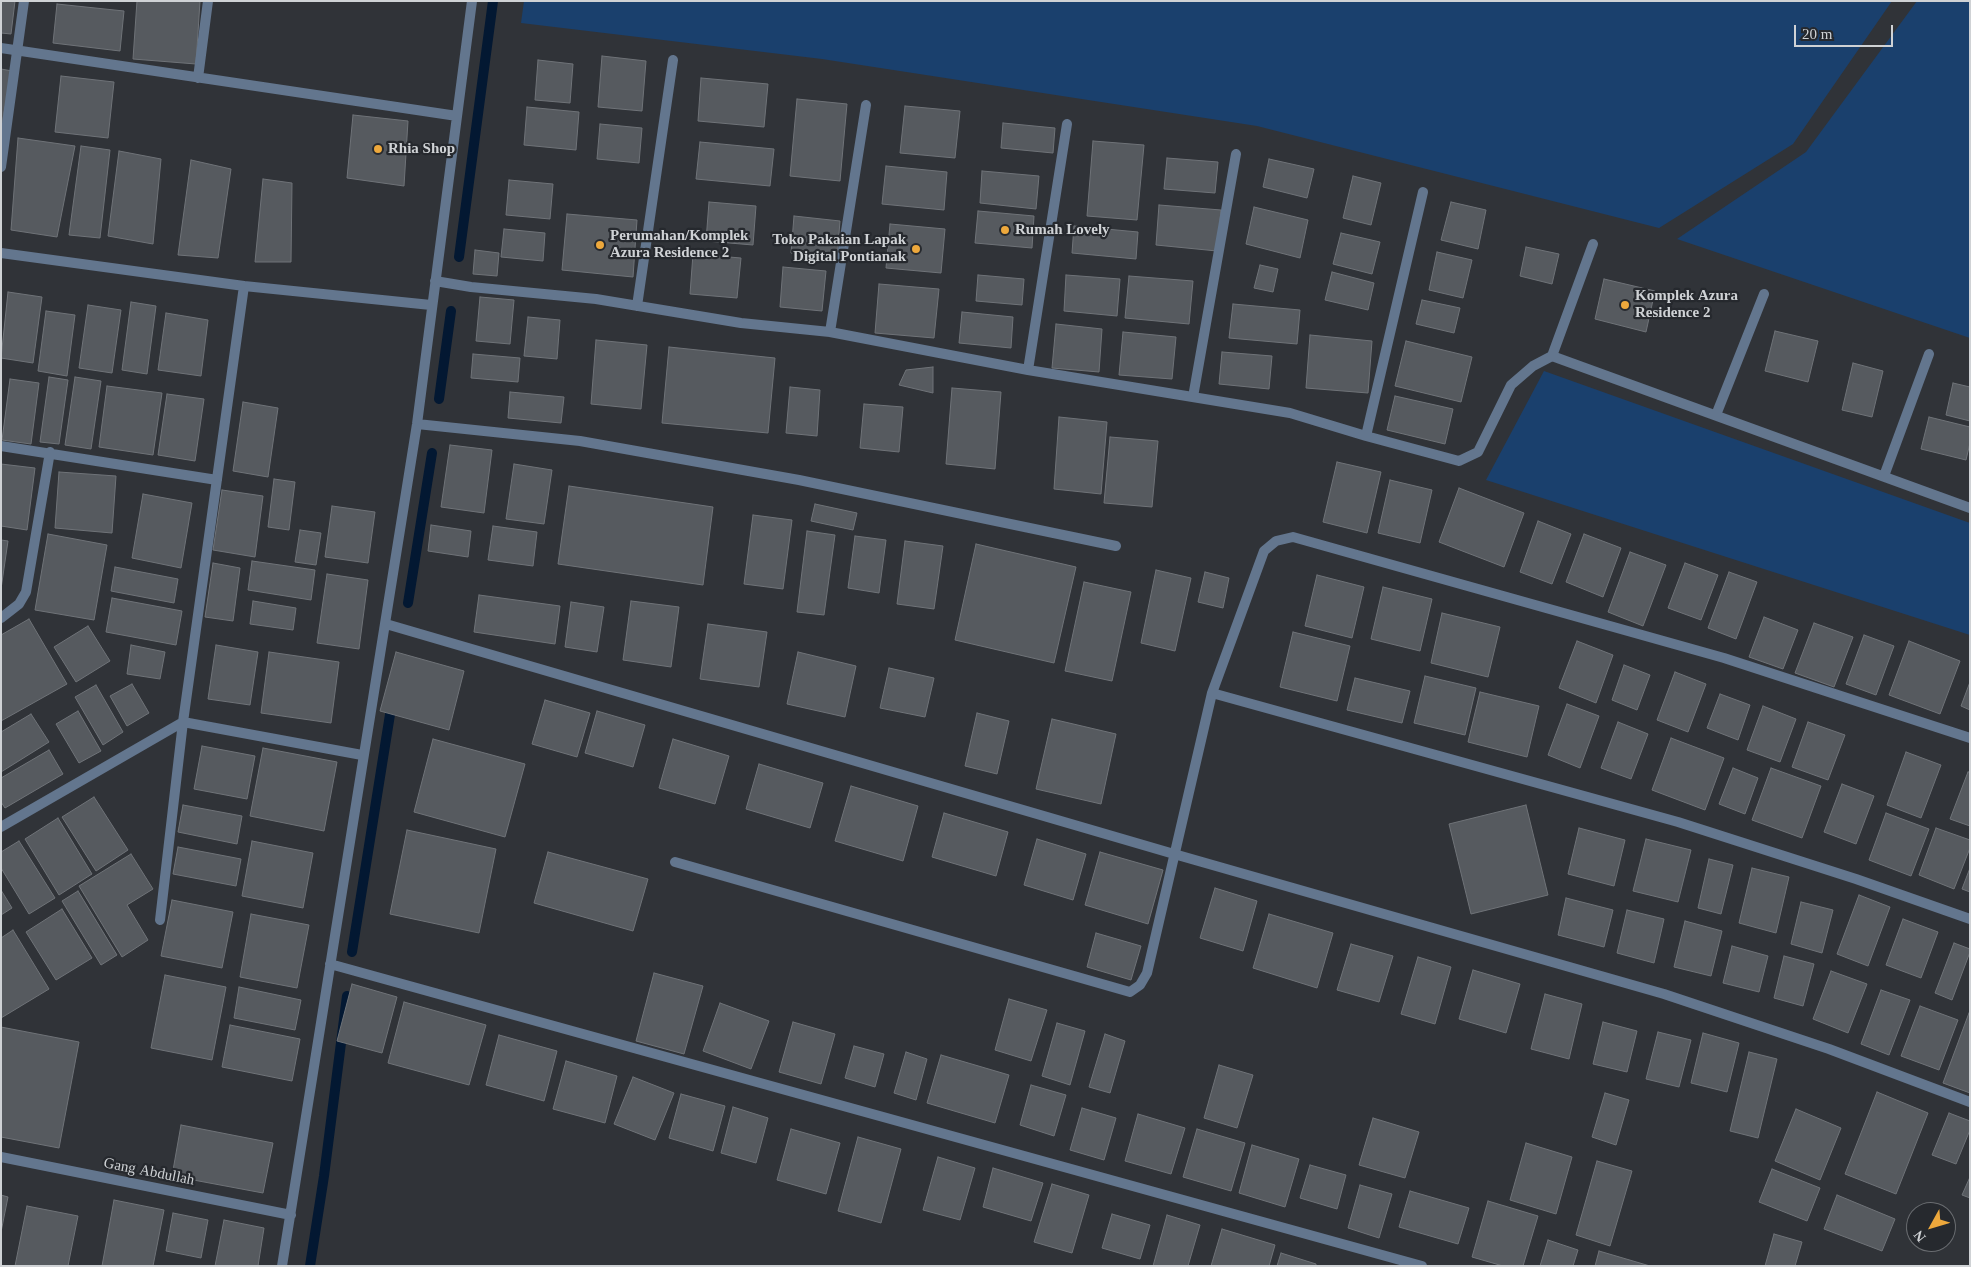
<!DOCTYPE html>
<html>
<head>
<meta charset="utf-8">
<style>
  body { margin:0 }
  #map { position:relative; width:1971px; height:1267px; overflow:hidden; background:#303338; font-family:"Times New Roman",serif }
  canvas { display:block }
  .frame { position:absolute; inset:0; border:2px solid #cfd2d5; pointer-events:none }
  .north { position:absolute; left:1906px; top:1202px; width:50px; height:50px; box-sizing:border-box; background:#26292e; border:1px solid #6a6d71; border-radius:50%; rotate:231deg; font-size:14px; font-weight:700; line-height:20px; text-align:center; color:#cfd2d5 }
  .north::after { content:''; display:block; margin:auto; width:18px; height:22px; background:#eda83c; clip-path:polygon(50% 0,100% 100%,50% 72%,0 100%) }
  .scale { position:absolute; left:1794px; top:25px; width:99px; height:22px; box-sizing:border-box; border:2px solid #cfd2d5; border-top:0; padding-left:6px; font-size:15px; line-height:18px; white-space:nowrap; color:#cfd2d5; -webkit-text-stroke:4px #26292e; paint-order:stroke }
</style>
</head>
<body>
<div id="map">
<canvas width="1971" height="1267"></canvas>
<div class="frame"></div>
<div class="north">N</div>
<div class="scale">20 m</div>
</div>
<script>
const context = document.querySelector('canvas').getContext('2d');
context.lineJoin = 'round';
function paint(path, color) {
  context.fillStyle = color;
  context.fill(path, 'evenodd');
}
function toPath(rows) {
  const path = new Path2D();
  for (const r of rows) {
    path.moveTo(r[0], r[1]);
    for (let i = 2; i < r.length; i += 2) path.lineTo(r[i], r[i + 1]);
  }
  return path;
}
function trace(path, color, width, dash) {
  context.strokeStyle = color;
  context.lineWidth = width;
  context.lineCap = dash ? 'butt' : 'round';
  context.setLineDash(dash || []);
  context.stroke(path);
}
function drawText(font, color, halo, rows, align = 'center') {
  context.font = font + ' "Times New Roman",serif';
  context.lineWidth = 4.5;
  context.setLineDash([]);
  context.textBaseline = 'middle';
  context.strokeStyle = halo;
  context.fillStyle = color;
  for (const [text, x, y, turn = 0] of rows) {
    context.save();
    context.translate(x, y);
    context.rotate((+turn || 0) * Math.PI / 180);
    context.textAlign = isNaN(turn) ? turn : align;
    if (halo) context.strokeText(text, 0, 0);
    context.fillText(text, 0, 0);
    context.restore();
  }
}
paint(toPath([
  [524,1,1892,1,1793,144,1659,228,1257,126,822,59,521,23],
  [1917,1,1970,1,1970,338,1677,239,1806,152],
  [1544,371,1970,523,1970,635,1486,480]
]), '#1a406d');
trace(toPath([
  [459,257,493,1],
  [439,399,451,311],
  [408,603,432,453],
  [352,952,392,702],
  [310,1266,324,1176,347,996]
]), '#031832', 10);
const building = toPath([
  [1,1,15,1,11,34,1,33,1,1],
  [137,1,200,1,196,64,133,59,137,1],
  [57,4,124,11,120,51,53,43,57,4],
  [602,56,646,61,642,111,598,107,602,56],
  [538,60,573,64,570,103,535,100,538,60],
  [1,69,12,71,1,129,1,69],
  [61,76,114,82,108,138,55,132,61,76],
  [701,78,768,84,764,127,698,121,701,78],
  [797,99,847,104,840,181,790,176,797,99],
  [905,106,960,111,955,158,900,153,905,106],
  [527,107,579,112,576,150,524,145,527,107],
  [353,115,408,121,404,186,347,178,353,115],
  [1003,123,1055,128,1053,153,1001,148,1003,123],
  [600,124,642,128,639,163,597,159,600,124],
  [18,138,75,146,57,237,11,230,18,138],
  [1093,141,1144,145,1137,220,1087,216,1093,141],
  [700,142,774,149,770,186,696,179,700,142],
  [81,146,110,150,100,238,69,235,81,146],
  [119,151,161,159,153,244,108,236,119,151],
  [1167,158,1218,162,1215,193,1164,189,1167,158],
  [1269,159,1314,169,1307,198,1263,187,1269,159],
  [191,160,231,169,218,258,178,255,191,160],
  [886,166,947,172,944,210,882,204,886,166],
  [982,171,1039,176,1036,209,980,203,982,171],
  [1353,176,1381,183,1371,225,1343,218,1353,176],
  [263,179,292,183,291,262,255,262,263,179],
  [509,180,553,184,550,219,506,215,509,180],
  [709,202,756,206,753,245,706,241,709,202],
  [1451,202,1486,210,1478,249,1441,240,1451,202],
  [1159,205,1221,210,1217,251,1156,245,1159,205],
  [1254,207,1308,220,1300,258,1246,244,1254,207],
  [978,211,1034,216,1032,248,975,243,978,211],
  [567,214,637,220,633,277,562,270,567,214],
  [794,216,840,221,837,258,791,253,794,216],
  [890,224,945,229,941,273,886,268,890,224],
  [1074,226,1138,232,1136,259,1072,253,1074,226],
  [504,229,545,233,543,261,501,257,504,229],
  [1341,233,1380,242,1372,274,1333,264,1341,233],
  [1526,247,1559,254,1552,284,1520,276,1526,247],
  [475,250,499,253,497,276,473,274,475,250],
  [1437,252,1472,260,1463,298,1429,290,1437,252],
  [693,254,741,258,737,298,690,294,693,254],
  [1260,265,1278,269,1273,292,1254,288,1260,265],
  [783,267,826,271,822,311,780,307,783,267],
  [1332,272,1374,283,1368,310,1325,300,1332,272],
  [978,275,1024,279,1022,305,976,301,978,275],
  [1066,275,1120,279,1117,316,1064,311,1066,275],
  [1129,276,1193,281,1189,324,1125,318,1129,276],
  [1604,279,1655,291,1646,332,1595,319,1604,279],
  [879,284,939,289,934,338,875,333,879,284],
  [8,292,42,297,33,363,1,358,8,292],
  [480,297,514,300,510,344,476,341,480,297],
  [1422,300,1460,308,1454,333,1416,324,1422,300],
  [131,302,156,306,147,374,122,370,131,302],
  [1233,304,1300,310,1297,344,1229,338,1233,304],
  [88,305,121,310,112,373,79,368,88,305],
  [46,311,75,315,67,376,38,371,46,311],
  [962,312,1013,317,1011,348,959,343,962,312],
  [166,313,208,320,201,376,158,370,166,313],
  [528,317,560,320,557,359,524,356,528,317],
  [1056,324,1102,329,1099,372,1052,368,1056,324],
  [1775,331,1818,341,1808,382,1765,371,1775,331],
  [1123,332,1176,337,1172,379,1119,375,1123,332],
  [1310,335,1372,341,1368,393,1306,388,1310,335],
  [596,340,647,345,641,409,591,404,596,340],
  [1406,341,1472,357,1461,402,1395,386,1406,341],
  [669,347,775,358,768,433,662,423,669,347],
  [1222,352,1272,356,1269,389,1219,384,1222,352],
  [473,354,520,358,518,382,471,378,473,354],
  [1853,363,1883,371,1872,417,1842,410,1853,363],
  [933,367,933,393,899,385,906,370,933,367],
  [49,377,68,380,59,444,40,442,49,377],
  [75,377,101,381,91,449,65,445,75,377],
  [10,379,39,383,31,444,2,440,10,379],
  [1953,383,1970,387,1970,421,1946,415,1953,383],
  [107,386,162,393,153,455,99,447,107,386],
  [790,387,820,390,817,436,786,433,790,387],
  [952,388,1001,392,995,469,946,464,952,388],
  [510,392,564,397,561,423,508,418,510,392],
  [167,394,204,399,195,461,158,455,167,394],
  [1395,396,1453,409,1445,444,1387,430,1395,396],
  [243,402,278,408,268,477,233,471,243,402],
  [864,404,903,407,899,452,860,448,864,404],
  [1059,417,1107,422,1101,494,1054,489,1059,417],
  [1929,417,1970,427,1970,443,1966,460,1921,449,1929,417],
  [1110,437,1158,441,1152,507,1104,503,1110,437],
  [450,445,492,450,484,513,441,507,450,445],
  [1337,462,1381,472,1367,533,1323,522,1337,462],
  [1,464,35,468,27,530,1,526,1,464],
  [514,464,552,470,544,524,506,519,514,464],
  [59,472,116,476,112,533,55,528,59,472],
  [274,479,295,482,289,530,268,527,274,479],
  [1390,480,1432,490,1420,543,1378,533,1390,480],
  [569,486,713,507,703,585,558,564,569,486],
  [1459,488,1524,513,1504,567,1439,542,1459,488],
  [222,490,263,496,255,557,213,550,222,490],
  [143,494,192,503,181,568,132,558,143,494],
  [815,504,857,513,853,530,811,521,815,504],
  [332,506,375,512,368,563,325,557,332,506],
  [753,515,792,520,783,589,744,584,753,515],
  [1538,521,1571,534,1552,584,1520,572,1538,521],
  [431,525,471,531,468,557,428,551,431,525],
  [493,526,537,532,533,566,488,560,493,526],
  [300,530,321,533,316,565,295,562,300,530],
  [807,531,835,535,824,615,797,612,807,531],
  [48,534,107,545,94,620,35,610,48,534],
  [1584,534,1621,548,1603,597,1566,582,1584,534],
  [855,536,886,540,879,593,848,588,855,536],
  [1,540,8,541,1,589,1,540],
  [905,541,943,546,934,609,897,604,905,541],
  [976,544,1076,567,1054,663,955,640,976,544],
  [1630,552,1666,565,1643,626,1608,612,1630,552],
  [252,561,315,570,311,600,248,590,252,561],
  [213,563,240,568,233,621,205,617,213,563],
  [1685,563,1718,575,1701,620,1668,608,1685,563],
  [115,567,178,579,174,603,111,591,115,567],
  [1156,570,1191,578,1175,651,1141,643,1156,570],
  [1205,572,1229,578,1223,608,1198,602,1205,572],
  [1729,572,1757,582,1736,639,1708,628,1729,572],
  [327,574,368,580,359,649,317,643,327,574],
  [1317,575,1364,587,1352,638,1305,626,1317,575],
  [1084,582,1131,592,1112,681,1065,671,1084,582],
  [1383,587,1432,599,1420,651,1371,639,1383,587],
  [479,595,560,606,555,644,474,632,479,595],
  [112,598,182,611,176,645,106,632,112,598],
  [253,601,296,608,293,630,250,624,253,601],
  [631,601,679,607,671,667,623,660,631,601],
  [571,602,604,607,597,652,565,647,571,602],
  [1442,613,1500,627,1488,677,1431,663,1442,613],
  [1764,617,1798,630,1783,669,1749,657,1764,617],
  [29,619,67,684,1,721,1,635,29,619],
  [1814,623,1853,637,1834,687,1795,673,1814,623],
  [708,624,767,632,759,687,700,679,708,624],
  [88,626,110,661,76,682,54,647,88,626],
  [1293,632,1350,646,1337,701,1280,687,1293,632],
  [1864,635,1894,646,1876,695,1846,684,1864,635],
  [1577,641,1613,655,1596,703,1559,688,1577,641],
  [1909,641,1960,661,1940,714,1889,695,1909,641],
  [131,645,165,652,160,679,127,674,131,645],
  [216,645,258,652,250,705,208,699,216,645],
  [269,652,339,662,331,723,261,713,269,652],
  [396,652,464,671,449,730,380,711,396,652],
  [798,652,856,666,845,717,787,704,798,652],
  [1624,665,1650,675,1637,710,1612,700,1624,665],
  [889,668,934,678,925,717,880,708,889,668],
  [1675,672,1706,684,1688,732,1657,720,1675,672],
  [1425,676,1476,688,1465,735,1414,723,1425,676],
  [1355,678,1410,691,1402,723,1347,710,1355,678],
  [1970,682,1970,710,1961,706,1970,682],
  [132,684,149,713,127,726,110,696,132,684],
  [96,685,123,732,103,745,75,697,96,685],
  [1480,692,1539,706,1527,757,1468,742,1480,692],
  [1720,694,1750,705,1738,740,1707,728,1720,694],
  [545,700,590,713,577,757,532,744,545,700],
  [1567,704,1599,716,1580,768,1548,755,1567,704],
  [1763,706,1796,719,1780,762,1747,750,1763,706],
  [78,711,101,751,79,763,56,724,78,711],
  [597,711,645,725,633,767,585,753,597,711],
  [977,713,1009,721,997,774,965,766,977,713],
  [31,714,49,742,1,772,1,732,31,714],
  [1052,719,1116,734,1101,804,1036,789,1052,719],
  [1618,722,1648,734,1631,779,1601,768,1618,722],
  [1808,722,1845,735,1828,780,1792,767,1808,722],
  [1671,738,1724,758,1705,810,1652,790,1671,738],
  [433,739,525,764,505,837,414,812,433,739],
  [673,739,729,756,715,804,659,788,673,739],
  [202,746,255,756,247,799,194,789,202,746],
  [263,748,337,762,324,831,250,816,263,748],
  [49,750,63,774,5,808,1,802,1,778,49,750],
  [1906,752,1941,765,1921,818,1887,805,1906,752],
  [759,764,823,783,810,828,746,809,759,764],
  [1733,768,1758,778,1745,814,1719,804,1733,768],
  [1771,768,1821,786,1802,838,1752,820,1771,768],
  [1968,772,1970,772,1970,826,1950,819,1968,772],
  [1842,784,1874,796,1856,844,1824,832,1842,784],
  [851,786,918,806,903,861,835,841,851,786],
  [94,797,128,850,96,871,62,817,94,797],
  [183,805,242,816,237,844,178,832,183,805],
  [1526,805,1548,895,1471,914,1449,824,1526,805],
  [944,813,1008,832,996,876,932,857,944,813],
  [1886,813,1929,829,1911,876,1869,860,1886,813],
  [58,818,92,874,59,895,25,839,58,818],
  [1579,828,1625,840,1614,886,1568,874,1579,828],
  [1936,828,1970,840,1970,848,1954,889,1919,875,1936,828],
  [407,830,496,849,479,933,390,914,407,830],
  [1037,839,1086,854,1073,900,1024,885,1037,839],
  [1646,839,1691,850,1678,902,1633,891,1646,839],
  [19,841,55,898,29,914,1,868,1,852,19,841],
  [252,841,313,853,303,908,242,896,252,841],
  [178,847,241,859,236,886,173,874,178,847],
  [548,852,648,879,633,931,534,903,548,852],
  [1100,852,1163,870,1148,924,1085,905,1100,852],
  [131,854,153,889,127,905,148,940,122,957,79,886,131,854],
  [1709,859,1733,865,1721,914,1698,908,1709,859],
  [1752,868,1789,877,1776,933,1739,923,1752,868],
  [1970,868,1970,892,1962,889,1970,868],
  [1215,888,1257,901,1243,951,1200,938,1215,888],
  [1,890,12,908,1,915,1,890],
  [78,891,117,955,101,965,62,901,78,891],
  [1859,895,1890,907,1868,966,1837,954,1859,895],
  [1566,898,1613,910,1604,947,1558,935,1566,898],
  [172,900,233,912,222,968,161,956,172,900],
  [1801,902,1833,910,1822,953,1791,944,1801,902],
  [62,909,92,958,56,980,26,932,62,909],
  [1627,910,1664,919,1654,963,1617,953,1627,910],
  [251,914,309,925,297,988,240,977,251,914],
  [1269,914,1333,933,1317,988,1253,968,1269,914],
  [1903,919,1938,932,1921,978,1886,965,1903,919],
  [1685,921,1722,931,1711,976,1674,967,1685,921],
  [13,930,49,989,1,1018,1,938,13,930],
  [1096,933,1141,946,1131,980,1087,967,1096,933],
  [1954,943,1970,949,1970,952,1952,1000,1935,993,1954,943],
  [1351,944,1393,956,1379,1002,1337,990,1351,944],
  [1732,946,1768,956,1759,992,1723,983,1732,946],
  [1784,956,1814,964,1803,1006,1774,998,1784,956],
  [1418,957,1451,967,1435,1024,1401,1014,1418,957],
  [1473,970,1520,984,1506,1033,1459,1019,1473,970],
  [1831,971,1867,984,1848,1033,1813,1019,1831,971],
  [654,973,703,986,684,1054,636,1041,654,973],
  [165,975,226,987,212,1060,151,1048,165,975],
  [352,984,397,997,382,1053,337,1041,352,984],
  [239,987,301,1000,295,1030,234,1018,239,987],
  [1881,990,1910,1000,1889,1055,1861,1044,1881,990],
  [1545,994,1582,1004,1569,1059,1531,1049,1545,994],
  [1009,999,1047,1010,1031,1061,995,1050,1009,999],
  [404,1002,486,1025,469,1085,388,1063,404,1002],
  [720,1003,769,1021,751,1069,703,1051,720,1003],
  [1920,1006,1958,1020,1939,1070,1901,1056,1920,1006],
  [1969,1013,1970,1013,1970,1093,1943,1083,1969,1013],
  [793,1022,835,1034,821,1084,779,1072,793,1022],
  [1603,1022,1637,1031,1627,1072,1593,1064,1603,1022],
  [1057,1023,1085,1031,1070,1085,1042,1076,1057,1023],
  [230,1025,300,1039,292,1081,222,1067,230,1025],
  [1,1027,79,1042,59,1148,1,1137,1,1027],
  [1658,1032,1691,1040,1679,1087,1646,1079,1658,1032],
  [1703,1033,1739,1043,1727,1092,1691,1083,1703,1033],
  [1105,1034,1125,1041,1110,1093,1089,1087,1105,1034],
  [499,1035,557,1051,544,1101,486,1085,499,1035],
  [854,1046,884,1054,875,1087,845,1078,854,1046],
  [906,1052,927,1059,916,1100,894,1093,906,1052],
  [1749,1052,1777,1059,1758,1138,1730,1131,1749,1052],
  [941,1055,1009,1075,995,1123,927,1103,941,1055],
  [566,1061,617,1076,605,1123,553,1109,566,1061],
  [1219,1065,1253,1075,1237,1128,1204,1118,1219,1065],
  [633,1077,674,1093,655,1140,614,1124,633,1077],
  [1031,1085,1066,1095,1054,1136,1020,1125,1031,1085],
  [1877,1092,1928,1113,1896,1194,1845,1174,1877,1092],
  [1605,1093,1629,1100,1616,1145,1592,1137,1605,1093],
  [681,1094,725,1106,713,1151,669,1138,681,1094],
  [733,1107,768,1118,756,1163,721,1153,733,1107],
  [1082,1108,1116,1118,1104,1160,1070,1150,1082,1108],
  [1796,1109,1841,1128,1820,1180,1775,1161,1796,1109],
  [1949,1113,1970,1121,1970,1130,1956,1164,1932,1155,1949,1113],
  [1138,1114,1185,1128,1171,1174,1125,1161,1138,1114],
  [1373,1118,1419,1132,1405,1178,1359,1165,1373,1118],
  [181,1125,273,1143,263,1193,172,1176,181,1125],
  [791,1129,840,1143,826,1194,777,1180,791,1129],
  [1197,1129,1245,1143,1231,1191,1183,1177,1197,1129],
  [858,1137,901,1149,881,1223,838,1211,858,1137],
  [1526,1143,1572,1157,1556,1214,1510,1200,1526,1143],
  [1252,1145,1299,1159,1285,1207,1239,1193,1252,1145],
  [938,1157,975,1168,960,1220,923,1210,938,1157],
  [1597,1161,1632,1171,1610,1246,1576,1235,1597,1161],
  [1310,1165,1346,1175,1337,1209,1300,1198,1310,1165],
  [993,1168,1043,1183,1031,1221,983,1207,993,1168],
  [1772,1169,1820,1188,1807,1221,1759,1202,1772,1169],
  [1970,1177,1970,1198,1962,1195,1970,1177],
  [1052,1184,1089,1195,1072,1253,1034,1242,1052,1184],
  [1360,1185,1392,1194,1379,1238,1348,1228,1360,1185],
  [1410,1191,1469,1208,1458,1244,1399,1227,1410,1191],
  [1,1195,8,1197,1,1232,1,1195],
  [1837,1195,1895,1219,1882,1251,1824,1229,1837,1195],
  [114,1200,164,1210,153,1266,102,1266,114,1200],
  [1488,1201,1538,1216,1523,1266,1503,1266,1472,1257,1488,1201],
  [27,1206,78,1216,68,1266,15,1266,27,1206],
  [173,1213,208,1220,201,1258,166,1251,173,1213],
  [1112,1214,1150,1225,1140,1259,1102,1248,1112,1214],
  [1167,1215,1200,1225,1188,1266,1153,1266,1167,1215],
  [224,1220,264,1228,258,1266,215,1266,224,1220],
  [1222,1229,1275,1245,1269,1266,1211,1266,1222,1229],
  [1774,1234,1802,1242,1795,1266,1765,1266,1774,1234],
  [1548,1240,1578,1250,1573,1266,1540,1266,1548,1240],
  [1599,1251,1650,1266,1595,1266,1599,1251],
  [1281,1253,1316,1264,1316,1266,1277,1266,1281,1253]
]);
paint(building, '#565a5f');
trace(building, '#6f7378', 1);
trace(toPath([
  [1,48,457,116],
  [198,78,208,1],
  [1,167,24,1],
  [1,253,244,286,431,305],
  [435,281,471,287,596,299,741,323,830,332,1028,370,1290,413,1366,436,1459,461,1478,452,1511,385,1533,366,1552,356,1970,508],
  [637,306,673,60],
  [830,332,866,105],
  [1552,356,1593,244],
  [1028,370,1067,124],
  [1193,397,1236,154],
  [1716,415,1764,294],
  [417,424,580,441,799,480,1116,546],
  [1366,436,1423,192],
  [1,446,217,480],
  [1884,476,1929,354],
  [1,618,19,604,26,592,50,452],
  [386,624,1174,854,1664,994,1829,1049,1970,1102],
  [1212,693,1678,822,1856,879,1970,919],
  [1,827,183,722,362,755],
  [675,862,1130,992,1140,985,1147,973,1212,693,1264,551,1276,541,1293,537,1724,658,1970,738],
  [160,920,183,722,244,286],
  [330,964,1422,1266],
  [1,1157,291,1215],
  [282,1266,417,424,472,1]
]), '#63768e', 10);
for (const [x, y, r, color] of [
  [378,149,5,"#eda83c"],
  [1005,230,5,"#eda83c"],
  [600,245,5,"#eda83c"],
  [916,249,5,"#eda83c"],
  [1625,305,5,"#eda83c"]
]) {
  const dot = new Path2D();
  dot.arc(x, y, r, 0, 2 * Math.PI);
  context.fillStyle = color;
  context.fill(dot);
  trace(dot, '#26292e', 2);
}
drawText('bold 15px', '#cfd2d5', '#26292e', [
  ["Rhia Shop",388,149],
  ["Rumah Lovely",1015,230],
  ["Perumahan/Komplek",610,236],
  ["Azura Residence 2",610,253],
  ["Toko Pakaian Lapak",906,240,"right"],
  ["Digital Pontianak",906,257,"right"],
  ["Komplek Azura",1635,296],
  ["Residence 2",1635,313]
], 'left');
drawText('15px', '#cfd2d5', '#26292e', [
  ["Gang Abdullah",149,1172,11]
]);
</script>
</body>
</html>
